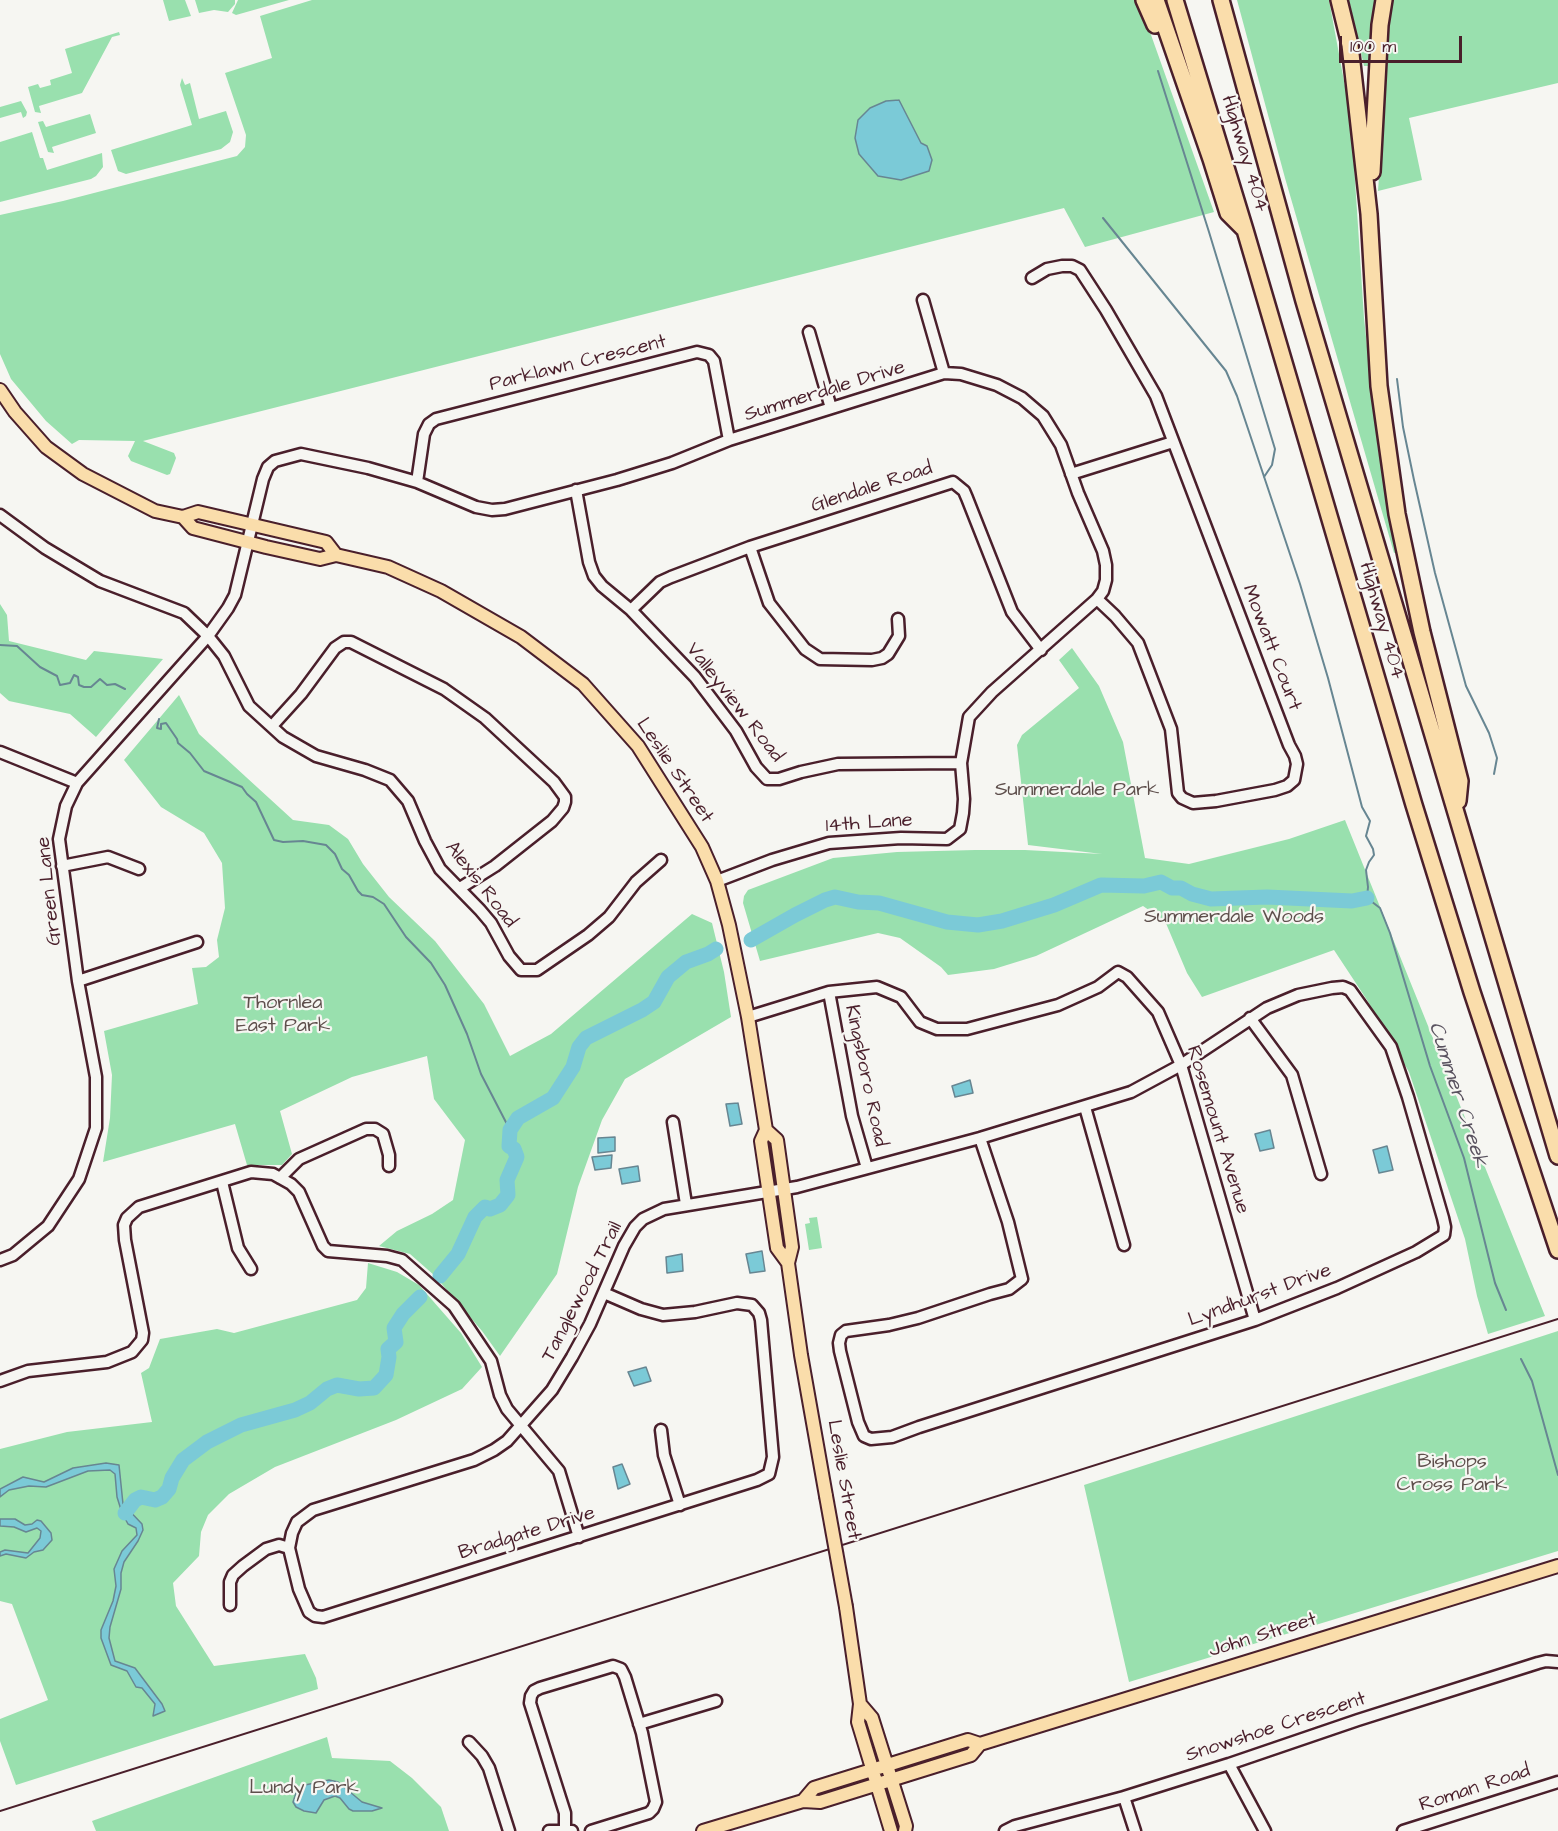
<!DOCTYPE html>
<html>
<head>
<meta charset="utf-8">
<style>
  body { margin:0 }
  #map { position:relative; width:1558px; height:1831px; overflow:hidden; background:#f6f6f2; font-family:"Architects Daughter",sans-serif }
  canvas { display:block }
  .scale { position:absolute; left:1339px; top:36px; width:123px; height:27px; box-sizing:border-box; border:3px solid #4a1f2b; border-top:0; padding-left:8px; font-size:18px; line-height:21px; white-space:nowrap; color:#4a1f2b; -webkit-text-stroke:4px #f6f6f2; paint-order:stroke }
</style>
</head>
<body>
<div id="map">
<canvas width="1558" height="1831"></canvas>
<div class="scale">100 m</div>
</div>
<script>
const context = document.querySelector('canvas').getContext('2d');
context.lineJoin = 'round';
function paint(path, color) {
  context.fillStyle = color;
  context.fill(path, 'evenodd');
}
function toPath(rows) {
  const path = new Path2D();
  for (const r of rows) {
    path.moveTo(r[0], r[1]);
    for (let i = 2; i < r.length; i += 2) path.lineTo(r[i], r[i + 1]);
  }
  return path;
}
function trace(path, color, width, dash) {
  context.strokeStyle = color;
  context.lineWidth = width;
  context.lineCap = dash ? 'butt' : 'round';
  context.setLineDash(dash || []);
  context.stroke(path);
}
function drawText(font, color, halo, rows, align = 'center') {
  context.font = font + ' "Architects Daughter",sans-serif';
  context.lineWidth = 4.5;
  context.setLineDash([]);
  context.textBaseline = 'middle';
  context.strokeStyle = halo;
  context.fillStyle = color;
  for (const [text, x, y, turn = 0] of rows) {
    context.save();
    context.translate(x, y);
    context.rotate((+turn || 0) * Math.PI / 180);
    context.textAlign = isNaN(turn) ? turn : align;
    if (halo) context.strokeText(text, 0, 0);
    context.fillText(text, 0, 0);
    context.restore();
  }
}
paint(toPath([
  [163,0,185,0,191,16,169,21],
  [195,0,235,0,235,4,228,12,214,10,199,13],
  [238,0,289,0,236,15,232,13],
  [312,0,1136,0,1145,18,1214,212,1085,247,1064,208,143,441,174,453,176,458,170,474,167,475,131,461,128,456,135,441,79,440,72,444,46,421,11,379,0,354,0,215,63,201,237,156,245,147,246,135,225,73,272,58,260,16],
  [899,101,921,143,878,176,859,154,855,138],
  [1237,0,1329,0,1351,119,1364,318,1378,450,1399,552,1394,553,1285,178],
  [1349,0,1378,0,1368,66,1364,66],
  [1393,0,1558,0,1558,83,1409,118,1422,180,1378,191,1390,17],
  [119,32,120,35,112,37,82,93,39,106,41,113,35,112,28,87,38,84,40,88,51,85,50,80,72,73,65,49],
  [182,78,185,85,190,83,199,119,226,111,233,132,230,142,221,149,126,174,118,171,111,150,192,125,180,85],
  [21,101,27,112,26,116,23,118,21,112,0,118,0,107],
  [90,114,96,133,52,147,54,153,48,152,38,122,43,121,46,127],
  [32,132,40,158,43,158,47,170,102,153,103,167,96,176,91,179,0,202,0,142],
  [0,604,7,615,9,641,86,660,94,651,163,659,96,737,70,714,9,701,0,693],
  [1072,648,1099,686,1123,742,1145,858,1189,864,1289,839,1345,820,1545,1316,1488,1334,1477,1296,1465,1239,1409,1072,1367,1000,1334,950,1202,997,1187,973,1165,921,1143,906,1036,956,994,969,948,975,941,967,900,938,878,933,760,961,743,903,744,896,748,890,833,858,897,852,975,850,1025,850,1102,854,1028,845,1017,745,1022,735,1079,688,1059,660],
  [179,695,199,734,293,820,329,825,348,839,363,864,389,897,435,941,484,1004,510,1056,551,1034,692,914,712,923,724,972,731,1017,625,1079,602,1120,578,1187,557,1274,500,1356,482,1331,435,1276,410,1254,379,1246,397,1231,432,1214,453,1200,465,1140,434,1099,427,1056,352,1077,280,1111,292,1154,282,1165,247,1165,235,1124,103,1162,110,1118,112,1075,104,1031,198,1004,192,968,206,967,219,957,217,940,225,908,222,863,204,833,161,807,124,760],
  [817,1217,822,1248,809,1250,805,1224,810,1223,809,1218],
  [368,1263,397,1272,419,1285,461,1333,482,1367,462,1389,396,1420,275,1467,229,1494,208,1515,201,1532,199,1556,173,1583,176,1606,214,1666,305,1654,316,1678,318,1689,16,1785,0,1741,0,1719,48,1700,12,1604,0,1601,0,1449,67,1432,152,1422,141,1373,149,1368,160,1339,217,1329,234,1333,357,1300,366,1288],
  [1558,1331,1558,1551,1129,1682,1084,1485],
  [327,1737,332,1758,390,1761,412,1778,441,1807,449,1831,96,1831,92,1821]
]), '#99e0ae');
const water = toPath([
  [899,100,921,143,927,146,932,160,929,171,901,180,878,176,859,154,855,138,858,120,870,108,886,101,899,100],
  [970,1080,973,1093,955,1097,952,1086,970,1080],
  [738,1103,742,1124,730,1126,726,1104,738,1103],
  [1270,1130,1274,1148,1260,1151,1255,1134,1270,1130],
  [615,1137,615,1151,598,1153,598,1138,615,1137],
  [1387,1146,1393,1170,1379,1173,1373,1150,1387,1146],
  [612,1155,611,1168,595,1170,592,1157,612,1155],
  [638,1166,640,1181,622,1184,619,1169,638,1166],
  [762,1251,765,1271,750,1273,746,1254,762,1251],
  [682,1254,683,1271,667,1273,666,1257,682,1254],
  [646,1367,651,1381,634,1386,628,1372,646,1367],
  [106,1463,119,1465,123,1504,142,1524,143,1530,138,1541,124,1562,121,1573,121,1589,110,1627,109,1638,115,1661,135,1668,162,1704,165,1711,153,1716,155,1704,142,1688,136,1687,127,1671,111,1665,101,1638,101,1630,113,1601,116,1586,114,1569,122,1551,137,1535,136,1528,128,1524,122,1513,117,1497,115,1474,110,1470,88,1471,46,1487,29,1486,9,1490,0,1497,0,1489,23,1477,44,1482,73,1468,106,1463],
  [622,1464,630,1484,618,1489,613,1467,622,1464],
  [0,1519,15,1519,25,1525,32,1524,37,1520,41,1521,51,1533,52,1540,43,1550,34,1552,26,1558,6,1554,0,1556,0,1552,5,1550,28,1553,40,1538,41,1531,37,1528,26,1532,14,1527,0,1526,0,1519],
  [329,1780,338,1782,362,1802,382,1808,372,1811,353,1811,349,1809,340,1798,335,1796,324,1800,316,1813,304,1811,296,1807,293,1802,297,1790,305,1785,329,1780]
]);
paint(water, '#7bcad7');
trace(water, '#678692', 1.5);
trace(toPath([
  [1158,71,1209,232,1275,449,1272,465,1264,477],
  [1103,218,1226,371,1237,396,1300,584,1328,678,1362,807,1370,821,1366,836,1373,849,1374,855,1369,862,1366,870,1368,887,1367,898,1380,908,1390,933,1430,1066,1464,1158,1495,1283,1506,1310],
  [1397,379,1403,427,1414,480,1435,573,1466,686,1489,733,1497,758,1494,774],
  [0,645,17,646,40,667,57,676,60,685,70,683,74,675,78,677,79,685,84,687,91,687,100,679,107,685,115,684,125,689],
  [159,719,157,728,161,729,161,724,166,723,177,739,178,743,190,753,204,771,242,787,247,794,256,802,274,840,283,842,303,841,326,845,335,854,342,869,349,875,358,891,362,895,373,897,384,904,406,937,431,963,445,985,467,1034,481,1074,510,1130],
  [1521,1359,1532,1381,1558,1475]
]), '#678692', 2);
trace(toPath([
  [751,940,795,915,825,900,835,897,858,902,879,903,947,922,978,925,1002,921,1054,905,1101,885,1144,886,1161,882,1172,888,1181,888,1192,894,1211,899,1267,897,1352,901,1367,898],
  [440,1276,458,1254,475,1217,485,1207,490,1209,500,1205,508,1195,507,1180,517,1157,514,1149,509,1146,510,1130,518,1118,553,1098,573,1067,579,1047,586,1038,642,1010,654,1002,668,977,686,962,708,954,716,949],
  [125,1513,135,1500,141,1497,155,1500,162,1497,169,1489,172,1478,183,1460,207,1442,241,1425,295,1410,310,1403,327,1389,337,1385,359,1389,374,1388,386,1375,389,1357,388,1349,396,1342,394,1328,403,1314,420,1297]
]), '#7bcad7', 15);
const minor = toPath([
  [1032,278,1047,269,1062,266,1072,266,1080,270,1106,310,1156,396,1289,745,1295,756,1297,764,1294,780,1287,786,1275,790,1216,801,1193,803,1182,798,1178,793,1171,729,1138,643,1115,616,1097,599],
  [923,300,944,373],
  [809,332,831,408],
  [1071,474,1173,442],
  [417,482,424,434,429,424,436,419,697,352,709,355,714,361,729,440],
  [576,490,589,562,594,576,602,586,631,610,695,677,736,731,756,767,767,779,779,779,801,772,838,764,961,763],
  [0,515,45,548,100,581,184,613,208,636,224,656,249,706,283,737,316,756,365,770,390,780,408,801,425,841,440,869,480,910,491,923,509,956,521,970,537,970,588,935,609,917,636,882,661,860],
  [750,547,769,603,805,649,820,659,872,660,882,658,888,654,899,636,898,619],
  [631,610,660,582,671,577,750,547,953,482,964,491,967,498,1012,612,1041,650],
  [272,726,301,694,335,648,344,642,351,642,444,689,485,718,554,782,565,797,565,802,563,808,552,821,495,866,460,888],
  [0,752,77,783],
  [62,866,108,857,139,869],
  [78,981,197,942],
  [829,992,852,1116,867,1168],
  [748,1017,829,992,877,987,901,997,920,1022,937,1029,967,1029,1058,1005,1098,987,1118,972,1127,977,1158,1012,1181,1065,1255,1320],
  [1250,1018,1292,1075,1321,1174],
  [1085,1107,1124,1245],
  [673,1122,686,1204],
  [280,1178,299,1159,366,1129,375,1129,383,1134,389,1155,389,1166],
  [222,1182,238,1248,251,1269],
  [0,1260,13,1255,48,1226,79,1179,96,1128,96,1077,78,981,59,839,66,806,77,783,208,636,228,608,235,595,263,479,268,467,275,461,301,454,368,468,417,482,476,507,492,510,505,509,617,480,672,463,729,440,944,373,961,374,997,385,1022,398,1043,416,1061,445,1078,493,1103,551,1106,565,1106,580,1103,591,1097,599,992,692,969,717,961,763,964,799,963,813,960,829,947,839,901,838,829,843,772,860,717,881],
  [604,1293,641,1309,663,1315,695,1312,737,1303,752,1305,759,1313,761,1320,773,1457,769,1474,757,1480,323,1617,315,1616,309,1612,299,1589,289,1548,292,1533,297,1522,313,1510,474,1460,494,1450,507,1441,552,1390,572,1357,590,1324,624,1246,635,1227,643,1219,664,1209,797,1187,980,1138,1131,1092,1181,1065,1267,1008,1298,995,1332,988,1343,987,1350,990,1391,1047,1408,1097,1443,1218,1445,1227,1444,1235,1416,1252,1337,1288,1255,1320,919,1427,892,1437,871,1439,864,1436,858,1422,840,1351,839,1343,841,1335,846,1331,889,1325,918,1318,990,1294,1009,1289,1022,1279,1008,1222,980,1138],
  [0,1381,28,1371,107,1362,132,1352,142,1340,143,1333,125,1240,124,1225,127,1218,139,1207,251,1172,273,1174,291,1184,299,1192,323,1246,328,1251,387,1256,402,1260,454,1306,491,1361,500,1395,507,1409,559,1471,579,1537],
  [661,1430,664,1455,680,1505],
  [230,1605,230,1582,233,1575,243,1566,266,1549,279,1545,289,1548],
  [639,1724,716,1701],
  [469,1742,482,1756,489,1768,509,1831],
  [1229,1764,1265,1831],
  [1124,1797,1135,1831],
  [549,1831,572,1831],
  [565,1831,565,1813,530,1703,531,1696,534,1691,540,1688,613,1666,621,1669,625,1677,642,1733,656,1802,653,1809,649,1813,591,1831],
  [1005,1831,1015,1826,1124,1797,1229,1764,1358,1720,1538,1663,1546,1661,1558,1662],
  [1403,1831,1558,1782]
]);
const major = toPath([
  [0,390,15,412,46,447,83,474,155,511,183,517,198,512,326,542,336,555],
  [183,517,193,528,266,547,320,559,336,555,388,567,441,591,521,637,583,684,638,746,702,847,717,881,729,925,748,1017,766,1130,761,1141,777,1248,788,1263],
  [766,1130,777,1140,792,1247,788,1263,801,1355,826,1496],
  [846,1607,860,1704,858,1722,891,1831],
  [860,1704,872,1718,906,1826,905,1831],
  [803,1801,814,1788,968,1740,980,1744],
  [703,1831,803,1801,820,1802,971,1755,980,1744,1558,1566]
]);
const highway = toPath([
  [1144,0,1155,25],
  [1156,0,1211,159,1228,213,1243,228],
  [1175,0,1245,230,1414,805,1472,992,1558,1250],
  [1221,0,1304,301,1558,1156],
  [1339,0,1350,45,1369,214,1379,386,1397,514,1422,632,1460,781,1458,801],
  [1372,172,1380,25,1384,0]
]);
trace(minor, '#4a1f2b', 15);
trace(major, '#4a1f2b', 16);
trace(highway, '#4a1f2b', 20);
trace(minor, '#f6f6f2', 10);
trace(major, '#faddab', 12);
trace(highway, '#faddab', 15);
trace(toPath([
  [0,1811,1558,1319]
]), '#4a1f2b', 2);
const majorBridge = toPath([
  [826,1496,846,1607]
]);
trace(majorBridge, '#4a1f2b', 16, []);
trace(majorBridge, '#faddab', 12);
drawText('20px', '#4a1f2b', '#f6f6f2', [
  ["Highway 404",1244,154,73],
  ["Parklawn Crescent",578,364,-14],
  ["Summerdale Drive",825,392,-17],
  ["Glendale Road",872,488,-18],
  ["Highway 404",1381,621,74],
  ["Mowatt Court",1271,648,69],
  ["Valleyview Road",734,703,52],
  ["Leslie Street",674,771,56],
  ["14th Lane",869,824,-4],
  ["Alexis Road",480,885,52],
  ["Green Lane",50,891,-96],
  ["Kingsboro Road",865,1076,78],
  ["Rosemount Avenue",1217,1130,73],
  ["Tanglewood Trail",583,1292,-63],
  ["Lyndhurst Drive",1260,1296,-20],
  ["Leslie Street",843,1480,80],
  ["Bradgate Drive",527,1534,-17],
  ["John Street",1263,1636,-17],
  ["Snowshoe Crescent",1276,1728,-18],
  ["Roman Road",1475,1789,-18]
]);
drawText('20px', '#5e4f4c', '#f6f6f2', [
  ["Summerdale Park",1077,791],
  ["Summerdale Woods",1234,918],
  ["Thornlea",283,1004],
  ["East Park",283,1027],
  ["Bishops",1452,1463],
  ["Cross Park",1452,1486],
  ["Lundy Park",304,1789]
]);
drawText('italic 21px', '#59525f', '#f6f6f2', [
  ["Cummer Creek",1457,1095,72]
]);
</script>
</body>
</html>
